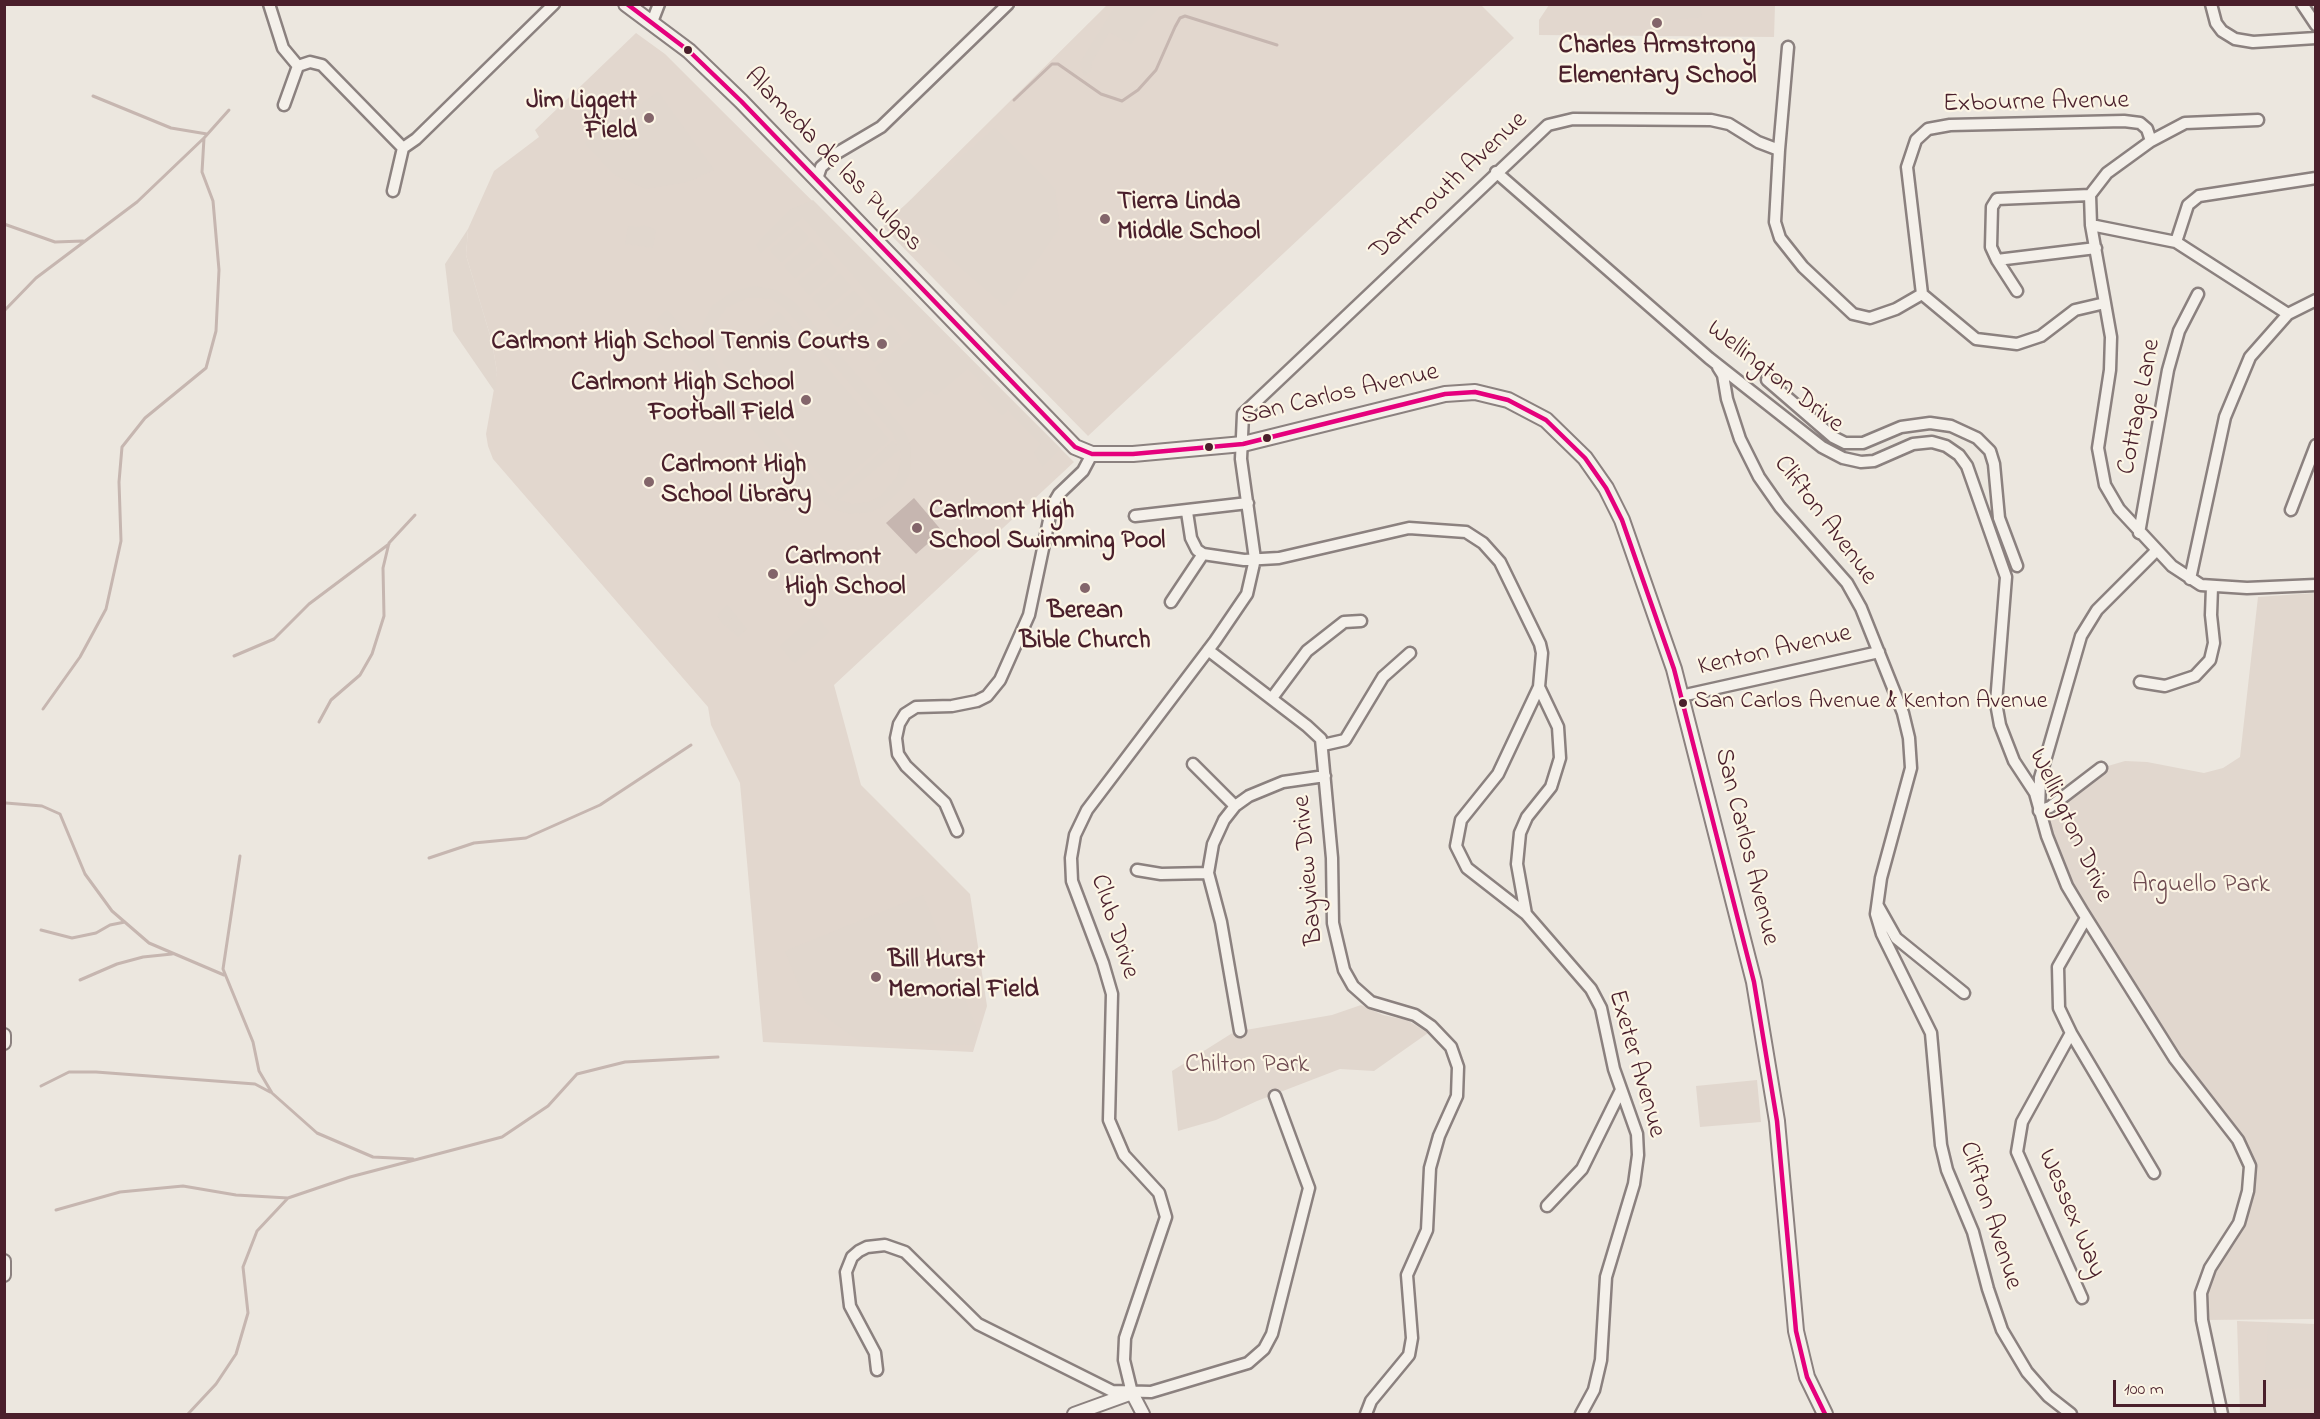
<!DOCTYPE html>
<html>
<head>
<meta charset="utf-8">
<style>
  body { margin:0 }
  #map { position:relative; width:2320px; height:1419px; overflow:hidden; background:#ece7df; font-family:"Indie Flower",sans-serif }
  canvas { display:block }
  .frame { position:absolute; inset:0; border:6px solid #4a1f2b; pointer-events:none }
  .scale { position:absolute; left:2113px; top:1380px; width:153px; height:27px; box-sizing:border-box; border:3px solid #4a1f2b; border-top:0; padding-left:8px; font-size:18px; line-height:21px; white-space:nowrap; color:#4a1f2b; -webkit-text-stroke:4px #fcf5e5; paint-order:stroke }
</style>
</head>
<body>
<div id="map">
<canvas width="2320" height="1419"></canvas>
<div class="frame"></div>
<div class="scale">100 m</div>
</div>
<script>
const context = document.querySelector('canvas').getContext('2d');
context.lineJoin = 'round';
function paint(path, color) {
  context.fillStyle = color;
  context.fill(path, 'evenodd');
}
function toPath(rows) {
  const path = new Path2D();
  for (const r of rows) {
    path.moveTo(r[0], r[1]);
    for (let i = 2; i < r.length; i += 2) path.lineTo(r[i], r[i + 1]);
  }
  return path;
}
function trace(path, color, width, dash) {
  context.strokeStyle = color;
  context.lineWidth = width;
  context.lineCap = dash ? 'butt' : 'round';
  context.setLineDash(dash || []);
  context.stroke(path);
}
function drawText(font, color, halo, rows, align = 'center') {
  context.font = font + ' "Indie Flower",sans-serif';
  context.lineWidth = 4.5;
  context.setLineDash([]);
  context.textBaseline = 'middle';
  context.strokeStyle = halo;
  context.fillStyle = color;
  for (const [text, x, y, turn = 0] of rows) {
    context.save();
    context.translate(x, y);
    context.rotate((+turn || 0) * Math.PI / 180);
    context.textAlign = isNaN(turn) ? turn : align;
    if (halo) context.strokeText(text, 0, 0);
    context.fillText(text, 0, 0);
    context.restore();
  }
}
paint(toPath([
  [1107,5,1481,5,1514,38,1088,436,883,227],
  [1549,5,1775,5,1774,37,1539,35,1539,20],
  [636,33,665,54,1074,462,834,685,861,785,970,894,987,1006,973,1052,763,1042,740,783,711,725,708,707,493,459,488,446,486,434,497,372,492,342,466,255,468,229,494,171,539,137,535,130],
  [2237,1321,2315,1324,2315,1414,2240,1414]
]), '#e2d7ce');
paint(toPath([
  [1116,5,1161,5,1141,27,1131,44,1109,32,1092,62,1091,71,1084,76,1080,63],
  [1661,5,1700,5,1702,17,1663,21],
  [658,92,714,170,688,182,646,189,615,175,585,143],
  [995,128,1055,189,1060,227,1005,306,897,212],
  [813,200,1061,449,1043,467,1034,453,1041,444,1008,410,1002,415,979,393,985,387,968,368,936,395,927,390,908,407,875,368,913,336,894,315,890,318,803,217,760,253,756,245,791,209],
  [644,225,656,230,653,248,625,244,628,226,638,227],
  [798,226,809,238,781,262,770,250],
  [468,229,466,255,492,342,497,372,495,392,453,331,445,264],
  [812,242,823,255,795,278,784,266],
  [826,258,837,271,809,295,798,282],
  [840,274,851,287,823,311,812,298],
  [754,286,776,290,794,302,904,430,911,447,910,472,902,489,885,506,871,512,850,514,832,509,813,494,811,496,657,319,667,310,699,347,701,329,712,306,734,291],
  [750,297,773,300,785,308,892,432,899,448,893,441,835,494,839,499,900,449,901,462,897,477,881,496,869,502,854,504,841,501,827,493,718,367,710,346,714,325,726,308],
  [854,291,865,303,837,327,826,314],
  [868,307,879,320,852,344,840,331],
  [779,312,889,440,832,489,722,361],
  [891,325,902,339,874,362,863,349],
  [740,451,792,510,785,511,780,507,737,458],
  [2315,593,2315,1319,2202,1320,2201,1293,2248,1191,2247,1155,2164,1041,2086,918,2039,811,2101,768,2125,761,2147,762,2204,773,2223,768,2240,757,2258,597],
  [727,605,747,629,737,637,733,633,739,624,732,633,726,627,733,617,725,626,717,616],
  [815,615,829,632,794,663,780,646],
  [923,895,978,1032,973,1045,861,1042,806,1003,785,951],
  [1361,1005,1383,1015,1407,1020,1428,1033,1374,1071,1340,1069,1257,1101,1216,1120,1178,1131,1172,1071,1234,1032,1332,1015],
  [1757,1080,1761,1122,1700,1127,1696,1086],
  [2268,1324,2315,1324,2315,1365,2312,1368,2310,1388,2264,1390]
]), '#e1d7ce');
paint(toPath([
  [914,498,942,531,916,554,886,523]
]), '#c6b6b0');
trace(toPath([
  [93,96,171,128,207,134],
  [1014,100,1052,64,1058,64,1101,94,1122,101,1138,90,1156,70,1175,27,1180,18,1185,16,1277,45],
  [4,224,55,242,83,241],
  [4,311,36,278,137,202,204,138],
  [234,656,274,639,309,604,389,544],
  [43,709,80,657,106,609,121,541,119,482,122,447,145,418,206,368,216,331,219,270,213,201,202,172,204,138,229,110],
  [319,722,331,700,360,675,372,654,384,616,383,568,389,543,415,515],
  [6,803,42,806,60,814,85,874,112,911,149,943,224,975],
  [240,856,223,969,253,1042,259,1071,272,1093,317,1133,373,1157,413,1159],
  [429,858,474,843,526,838,600,805,691,745],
  [41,930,72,938,96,933,110,925,125,922],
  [80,980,117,964,143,957,172,954],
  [41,1086,69,1072,96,1072,255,1084,270,1092],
  [56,1210,120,1192,183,1186,236,1195,288,1198],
  [188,1414,216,1384,236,1354,248,1313,243,1267,257,1231,288,1198,350,1177,502,1137,548,1106,577,1074,625,1062,718,1057]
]), '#c6b6b0', 3);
const minor = toPath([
  [269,4,283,48,298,66,284,105],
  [2211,4,2216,23,2222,31,2235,39,2253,42,2316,38],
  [2302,4,2316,25],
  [652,22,659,4],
  [298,66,310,62,322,65,403,148],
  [1779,150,1788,47],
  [1496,172,1709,358,1822,447,1843,458,1861,462,1874,461,1913,444,1932,442,1946,446,1959,455,1967,466,2006,577,1996,703,2000,725,2014,761,2035,793,2047,836,2067,886,2082,911,2175,1059,2238,1140,2250,1166,2248,1191,2239,1223,2210,1268,2201,1293,2202,1320,2222,1414],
  [817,179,821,167,837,153,881,127,1008,4],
  [393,191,403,148,416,139,554,4],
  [2090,195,1997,199,1992,207,1991,247,1997,260,2096,248],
  [2091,225,2176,242,2288,314],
  [2176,242,2188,205,2199,196,2316,178],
  [1997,260,2017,291],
  [1922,294,1907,167,1916,140,1928,129,1950,125,2124,121,2140,123,2147,129,2151,141],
  [2105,303,2091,225,2090,195,2107,173,2151,141,2185,123,2258,120],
  [1718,367,1723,375,1727,399,1740,439,1759,477,1780,507,1847,583,1861,608,1903,713,1909,738,1911,768,1881,878,1876,914,1882,934,1931,1033,1941,1145,1947,1170,1973,1232,1988,1289,2002,1330,2027,1372,2048,1396,2071,1414],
  [1767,380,1833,437,1845,443,1863,443,1901,427,1930,423,1951,426,1977,438,1990,451,1994,464,1999,518,2017,566],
  [2291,510,2316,445],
  [1187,512,1191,538,1197,550,1203,554,1244,560,1279,558,1409,528,1466,532,1483,543,1500,562,1540,644,1542,653,1539,687,1498,774,1461,820,1456,846,1467,868,1526,914,1591,989,1601,1008,1614,1069,1637,1134,1638,1155,1634,1184,1606,1277,1601,1360,1594,1390,1581,1414],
  [1135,516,1248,503],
  [2139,533,2168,370,2179,331,2198,294],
  [2190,579,2225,417,2250,357,2288,314,2316,300],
  [1171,602,1203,554],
  [1208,650,1307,726,1321,739,1332,858,1333,923,1344,970,1353,986,1371,1002,1415,1015,1431,1026,1451,1047,1458,1067,1457,1096,1439,1136,1430,1168,1427,1230,1407,1275,1412,1338,1409,1355,1371,1401,1366,1414],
  [2140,682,2165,686,2195,676,2210,660,2214,643,2211,615,2212,587],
  [1681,696,1879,652],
  [1272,698,1307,651,1344,622,1361,621],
  [1323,745,1345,740,1383,677,1410,653],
  [1193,764,1235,806],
  [2101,768,2050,807,2039,811,2040,778,2081,636,2097,610,2156,551],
  [957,831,945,803,906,766,898,754,896,738,899,724,905,714,916,707,952,706,977,701,987,696,1000,680,1029,615,1052,506,1059,494,1083,471,1092,454],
  [1137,870,1161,874,1208,873],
  [1878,906,1896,938,1964,993],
  [1526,914,1517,864,1520,833,1527,817,1551,787,1560,758,1558,727,1539,687],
  [1240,1031,1221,922,1208,873,1213,844,1224,820,1235,806,1249,796,1283,782,1325,776],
  [2071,1033,2154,1173],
  [1547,1206,1582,1169,1621,1090],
  [2082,1298,2017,1152,2022,1122,2071,1033,2059,1008,2058,967,2086,918],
  [877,1370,875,1353,850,1306,846,1272,852,1257,859,1251,867,1247,885,1245,905,1252,978,1324,1112,1391,1151,1392,1248,1363,1264,1349,1272,1334,1309,1188,1275,1096],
  [1132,1393,1124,1360,1125,1338,1166,1217,1159,1193,1124,1155,1109,1120,1112,994,1103,963,1072,881,1071,858,1075,835,1087,810,1215,641,1247,594,1255,559,1241,459,1243,414,1548,125,1573,119,1711,120,1729,124,1758,142,1779,150,1775,222,1780,238,1803,267,1853,314,1870,318,1896,309,1922,294,1976,339,2017,344,2041,336,2075,310,2105,303,2111,337,2110,370,2098,448,2105,485,2119,509,2172,566,2201,585,2247,588,2316,585]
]);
const tertiary = toPath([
  [4,1035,4,1043],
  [4,1261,4,1275],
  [1074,1414,1132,1393,1143,1414]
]);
const secondary = toPath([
  [626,4,689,51,741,101,1075,447,1092,454,1133,454,1243,444,1445,394,1475,392,1508,400,1546,420,1585,458,1606,488,1622,520,1674,669,1754,982,1777,1121,1796,1331,1807,1377,1825,1414]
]);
trace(minor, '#8b817f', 15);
trace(tertiary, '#8b817f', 16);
trace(secondary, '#8b817f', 18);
trace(minor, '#f4f0ea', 10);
trace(tertiary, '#f4f0ea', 12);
trace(secondary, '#f4f0ea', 14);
trace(toPath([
  [627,4,689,51,741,101,1075,447,1092,454,1133,454,1243,444,1445,394,1475,392,1508,400,1546,420,1585,458,1606,488,1622,520,1674,669,1754,982,1777,1121,1796,1331,1807,1377,1825,1414]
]), '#e5007d', 4.5);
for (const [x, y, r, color] of [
  [1657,23,6,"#83656a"],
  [688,50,5,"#4a1f2b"],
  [649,118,6,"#83656a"],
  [1105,219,6,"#83656a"],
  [882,344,6,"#83656a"],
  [806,400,6,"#83656a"],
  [1267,438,5,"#4a1f2b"],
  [1209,447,5,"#4a1f2b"],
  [649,482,6,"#83656a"],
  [917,528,6,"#83656a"],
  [773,574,6,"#83656a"],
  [1085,588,6,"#83656a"],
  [1683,703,5,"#4a1f2b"],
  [876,977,6,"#83656a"]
]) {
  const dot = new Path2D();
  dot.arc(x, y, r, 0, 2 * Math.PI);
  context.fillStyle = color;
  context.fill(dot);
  trace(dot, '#fcf5e5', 2);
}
drawText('24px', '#4a1f2b', '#fcf5e5', [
  ["San Carlos Avenue & Kenton Avenue",1694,703]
], 'left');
drawText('bold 26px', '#4a1f2b', '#fcf5e5', [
  ["Charles Armstrong",1657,48,"center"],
  ["Elementary School",1657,78,"center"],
  ["Jim Liggett",637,103,"right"],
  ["Field",637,133,"right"],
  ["Tierra Linda",1117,204],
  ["Middle School",1117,234],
  ["Carlmont High School Tennis Courts",870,344,"right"],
  ["Carlmont High School",794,385,"right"],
  ["Football Field",794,415,"right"],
  ["Carlmont High",661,467],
  ["School Library",661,497],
  ["Carlmont High",929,513],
  ["School Swimming Pool",929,543],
  ["Carlmont",785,559],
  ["High School",785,589],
  ["Berean",1085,613,"center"],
  ["Bible Church",1085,643,"center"],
  ["Bill Hurst",888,962],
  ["Memorial Field",888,992]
], 'left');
drawText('26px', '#4a1f2b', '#fcf5e5', [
  ["Exbourne Avenue",2036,104,-1],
  ["Alameda de las Pulgas",832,161,46],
  ["Dartmouth Avenue",1450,187,-43],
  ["Wellington Drive",1774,378,38],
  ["San Carlos Avenue",1340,396,-13],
  ["Cottage Lane",2141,407,-79],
  ["Clifton Avenue",1824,521,53],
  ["Kenton Avenue",1775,652,-13],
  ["Wellington Drive",2069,826,65],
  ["San Carlos Avenue",1745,847,76],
  ["Bayview Drive",1310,870,-95],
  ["Club Drive",1113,927,72],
  ["Exeter Avenue",1635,1064,74],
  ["Wessex Way",2070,1214,67],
  ["Clifton Avenue",1989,1216,72]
]);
drawText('26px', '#6e4a50', '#fcf5e5', [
  ["Arguello Park",2201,887],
  ["Chilton Park",1247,1067]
]);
</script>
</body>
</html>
